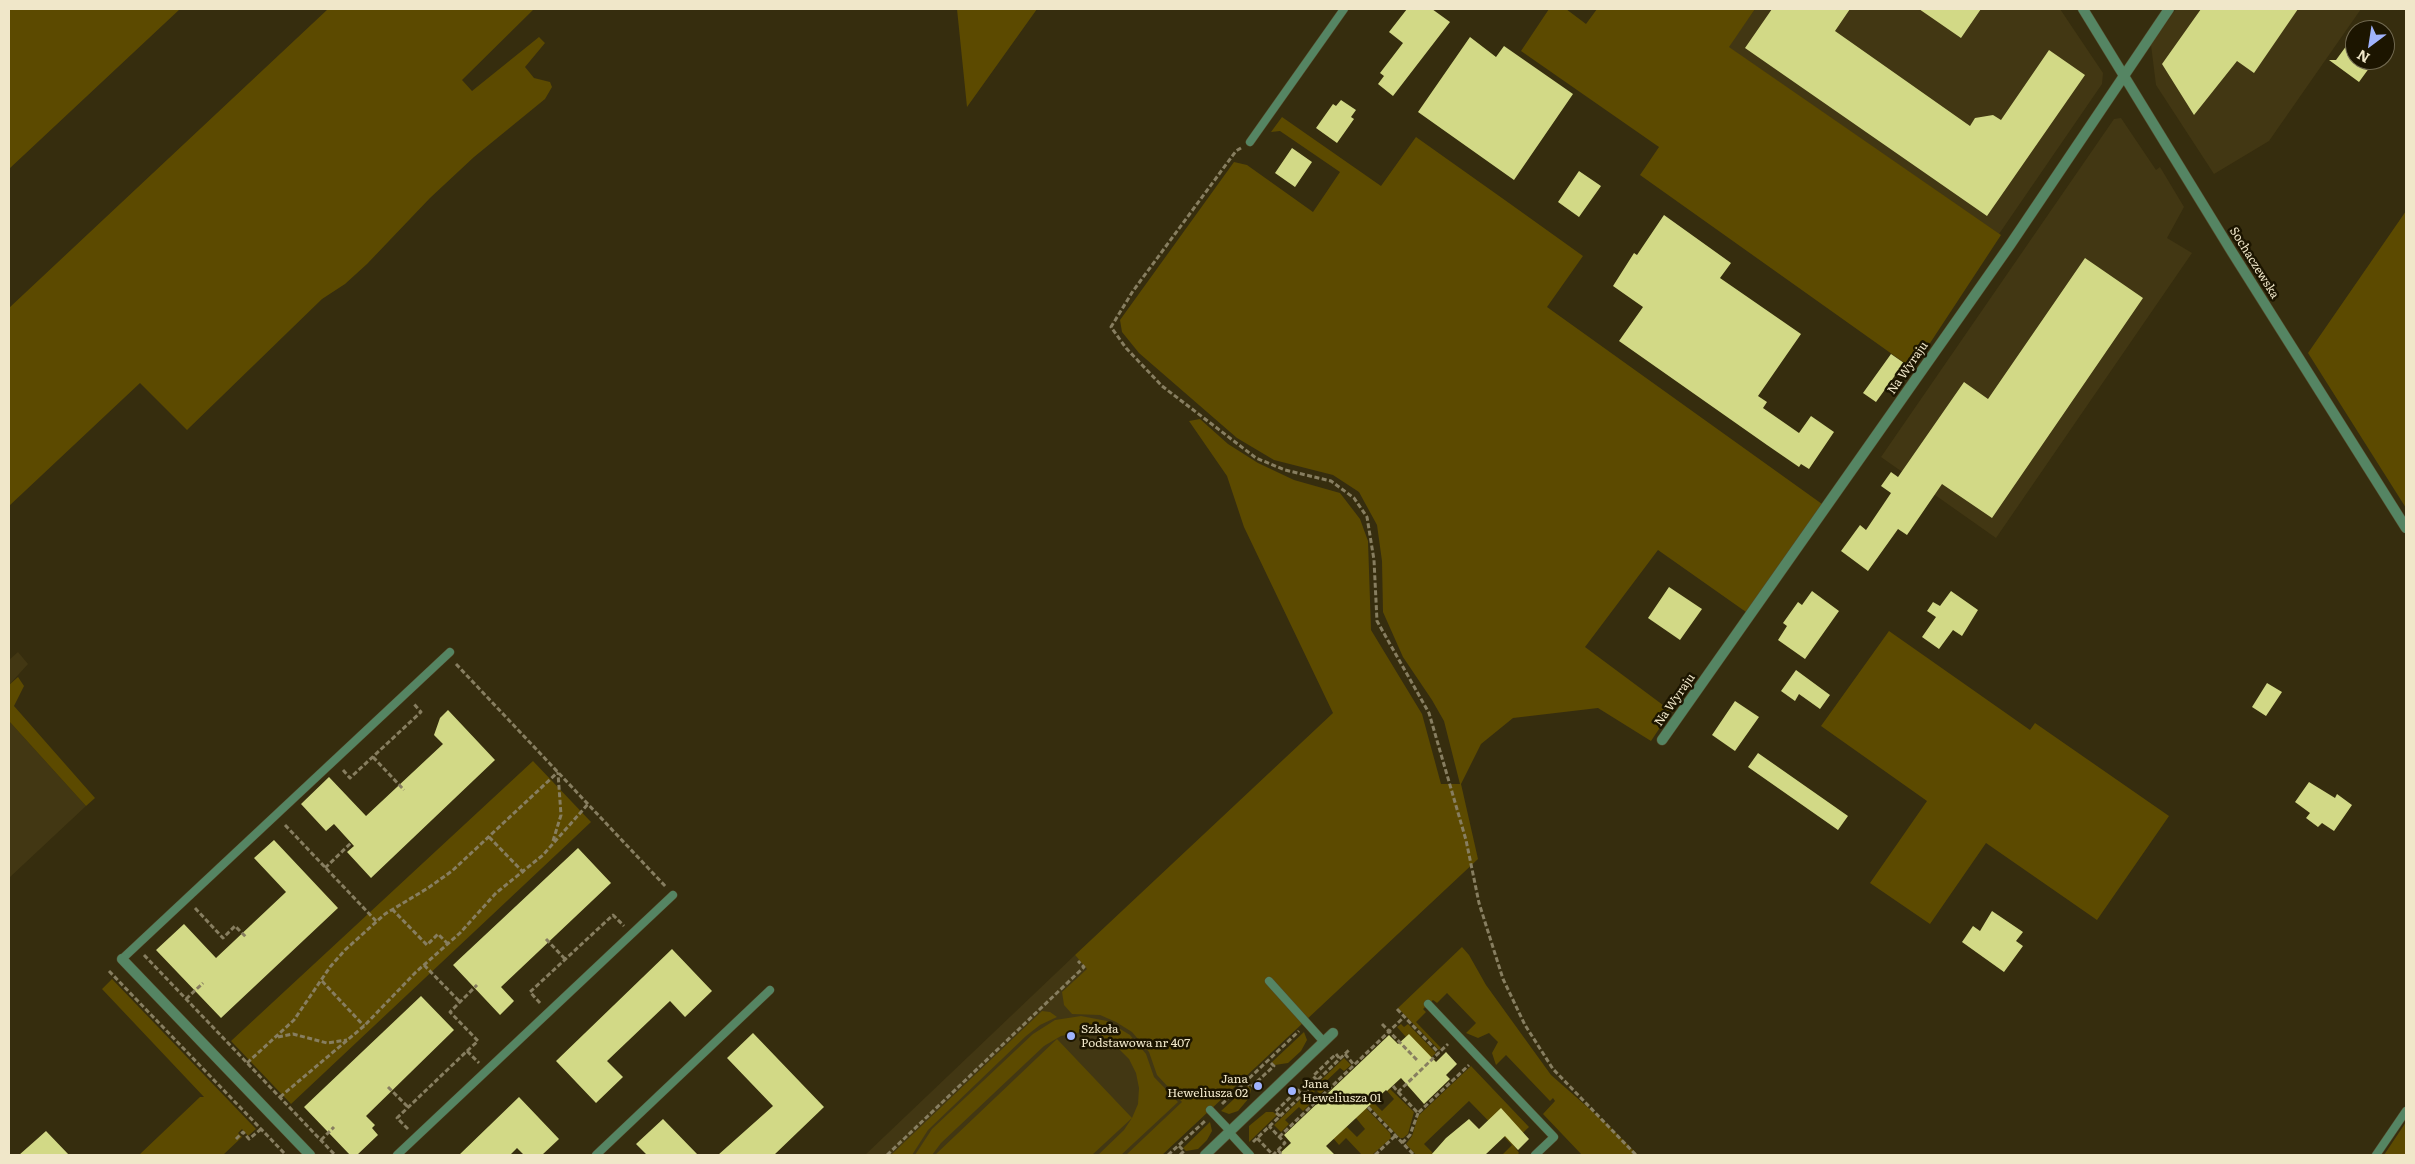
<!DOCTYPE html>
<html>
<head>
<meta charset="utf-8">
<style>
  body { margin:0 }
  #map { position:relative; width:2415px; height:1164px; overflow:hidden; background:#362d0e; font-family:Literata,serif }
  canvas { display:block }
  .frame { position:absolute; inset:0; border:10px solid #f0e7c9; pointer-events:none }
  .north { position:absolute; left:2345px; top:20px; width:50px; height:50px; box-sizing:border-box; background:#1c1500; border:1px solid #716950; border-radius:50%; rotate:211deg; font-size:14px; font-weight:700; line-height:20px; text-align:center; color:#f0e7c9 }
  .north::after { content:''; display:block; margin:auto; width:18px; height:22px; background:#a0b3fd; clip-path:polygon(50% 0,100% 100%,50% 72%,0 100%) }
</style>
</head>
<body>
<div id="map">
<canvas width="2415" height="1164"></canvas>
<div class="frame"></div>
<div class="north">N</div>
</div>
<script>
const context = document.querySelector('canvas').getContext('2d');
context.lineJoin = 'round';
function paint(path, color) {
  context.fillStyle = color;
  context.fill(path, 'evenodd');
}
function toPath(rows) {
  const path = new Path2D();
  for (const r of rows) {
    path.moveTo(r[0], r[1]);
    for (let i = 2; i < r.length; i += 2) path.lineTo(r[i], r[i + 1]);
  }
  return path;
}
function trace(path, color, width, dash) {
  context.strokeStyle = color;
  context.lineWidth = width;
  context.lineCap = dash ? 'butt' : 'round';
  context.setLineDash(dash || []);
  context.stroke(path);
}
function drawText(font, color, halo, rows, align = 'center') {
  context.font = font + ' Literata,serif';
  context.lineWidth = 5;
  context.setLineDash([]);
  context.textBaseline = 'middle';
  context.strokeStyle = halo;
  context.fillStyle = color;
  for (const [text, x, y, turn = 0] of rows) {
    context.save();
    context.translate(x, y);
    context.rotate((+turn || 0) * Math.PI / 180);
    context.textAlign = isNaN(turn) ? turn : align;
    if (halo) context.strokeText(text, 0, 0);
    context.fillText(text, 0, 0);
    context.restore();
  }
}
paint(toPath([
  [1755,9,2060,9,2103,73,2102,84,1999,234,1728,47],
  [2176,9,2361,9,2269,141,2214,174,2156,85,2151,45],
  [2121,118,2156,170,2160,167,2184,207,2167,238,2192,253,1996,538,1881,457,2114,119],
  [18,652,28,664,9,685,9,660],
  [9,721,86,806,9,878],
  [1075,955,1216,1104,1162,1155,865,1155]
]), '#423713');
paint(toPath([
  [9,9,180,9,9,169],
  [328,9,534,9,462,80,472,91,539,37,545,43,525,67,534,78,550,82,552,87,545,99,474,157,430,198,367,264,345,284,322,299,187,430,140,383,9,506,9,308],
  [957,9,1037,9,967,107],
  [1549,9,1566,9,1586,24,1597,9,1755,9,1729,47,2001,235,1913,369,1640,175,1659,147,1521,51],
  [1282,117,1381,186,1416,137,1509,203,1583,256,1547,307,1822,504,1746,612,1658,550,1585,647,1671,711,1651,741,1598,708,1513,718,1481,744,1461,784,1478,859,1162,1155,1126,1155,1182,1102,1157,1075,1149,1052,1132,1032,1116,1022,1100,1015,1072,1014,1064,1005,1062,992,1087,969,1075,955,1333,713,1244,527,1227,476,1189,421,1200,419,1228,444,1258,463,1294,480,1340,493,1360,519,1368,541,1371,630,1422,714,1441,784,1460,784,1444,721,1432,700,1403,657,1383,612,1382,561,1377,525,1359,492,1333,475,1274,460,1237,438,1139,353,1122,332,1120,320,1234,162,1247,165,1313,212,1340,172,1280,131,1271,132],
  [2406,211,2406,508,2308,353],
  [1889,631,2030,730,2035,723,2169,816,2097,920,1986,843,1930,924,1870,883,1927,801,1821,726],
  [18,677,24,686,14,706,95,798,86,806,9,721,9,685],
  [533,761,591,822,291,1104,231,1041],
  [1462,947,1469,955,1486,985,1551,1075,1609,1126,1638,1155,1582,1155,1543,1114,1555,1101,1553,1098,1550,1101,1506,1055,1496,1065,1492,1053,1498,1042,1489,1033,1478,1038,1466,1033,1476,1023,1447,993,1437,1003,1433,1000,1423,1009,1426,1012,1416,1022,1441,1048,1439,1050,1398,1008],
  [112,979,256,1129,248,1136,242,1129,238,1133,242,1137,223,1155,139,1155,200,1097,204,1097,102,989],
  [1042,1011,1050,1012,1057,1017,1040,1025,1026,1036,928,1130,912,1155,891,1155],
  [1081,1016,1107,1021,1130,1035,1146,1054,1154,1077,1178,1102,1121,1155,1098,1155,1124,1130,1132,1118,1092,1155,935,1155,1057,1039,1132,1118,1138,1104,1139,1088,1136,1073,1129,1059,1111,1041,1097,1035,1081,1032,1061,1036,1044,1046,941,1143,932,1155,915,1155,932,1129,1033,1034,1055,1020],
  [1401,1024,1404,1027,1408,1024,1436,1053,1406,1082,1422,1048,1409,1034,1406,1037,1397,1027],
  [1304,1032,1307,1040,1301,1051,1288,1063,1275,1065,1272,1062],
  [1344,1058,1351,1065,1344,1071,1340,1068,1322,1085,1326,1089,1320,1094,1316,1090,1311,1095,1309,1092],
  [1471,1066,1529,1127,1512,1143,1519,1153,1517,1155,1502,1155,1512,1145,1469,1101,1424,1144,1433,1153,1431,1155,1416,1155,1406,1144,1412,1136,1418,1116],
  [1248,1086,1251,1089,1249,1098,1238,1111,1229,1114,1221,1111],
  [1390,1089,1414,1112,1408,1134,1403,1138,1400,1138,1369,1106,1373,1102,1382,1111,1394,1099,1387,1091],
  [1304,1096,1311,1103,1303,1111,1299,1107,1285,1120,1289,1124,1281,1132,1274,1125],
  [1366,1108,1390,1133,1391,1138,1372,1155,1362,1155,1346,1138,1339,1145,1333,1138,1347,1127,1357,1137,1365,1129,1356,1118],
  [1266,1112,1273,1112,1277,1115,1249,1142,1249,1126],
  [1210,1122,1212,1131,1207,1140,1198,1149,1186,1151,1183,1148],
  [2406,1122,2406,1155,2384,1155]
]), '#5c4a00');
paint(toPath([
  [1407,9,1432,9,1450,22,1393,96,1378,84,1384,76,1380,73,1403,43,1389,32],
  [1772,9,1850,9,1835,31,1970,126,1975,118,1993,115,2001,120,2049,50,2085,75,1987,216,1745,48],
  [1919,9,1981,9,1961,38],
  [2201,9,2298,9,2254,73,2237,61,2194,115,2162,64],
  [2355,34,2355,60,2375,60,2359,82,2329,60,2336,60],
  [1470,37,1496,57,1504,46,1573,94,1514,180,1418,112],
  [1341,100,1356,110,1351,117,1354,119,1337,143,1316,128,1333,104,1336,106],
  [1292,148,1312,162,1295,187,1275,173],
  [1579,171,1601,186,1579,217,1558,202],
  [1664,215,1731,263,1720,278,1801,334,1758,396,1767,402,1763,408,1799,433,1811,416,1834,432,1809,469,1801,464,1799,467,1767,445,1619,341,1643,307,1613,286,1634,253,1637,255],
  [2085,258,2143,298,1992,518,1942,484,1907,535,1898,529,1868,571,1841,551,1860,525,1866,530,1891,493,1881,486,1891,472,1898,477,1964,382,1988,399],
  [1891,354,1904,363,1876,402,1863,393],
  [1669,587,1702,609,1680,640,1648,618],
  [1812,591,1839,611,1805,659,1778,640,1787,626,1783,623,1798,602,1802,605],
  [1951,591,1978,610,1962,636,1953,630,1939,649,1922,637,1936,617,1927,611,1933,602,1940,606],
  [1796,670,1830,695,1820,709,1799,694,1795,701,1781,691],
  [2267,683,2282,692,2266,716,2252,707],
  [1735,701,1759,717,1735,751,1712,735],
  [448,710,495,760,371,878,347,852,354,846,334,824,326,831,301,804,329,777,366,816,443,744,434,735,440,718],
  [1758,753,1848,816,1838,830,1748,767],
  [2309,782,2335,798,2337,794,2352,805,2334,831,2322,823,2318,827,2306,818,2310,813,2295,802],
  [274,840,338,908,221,1018,156,950,184,924,216,958,286,892,254,858],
  [578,848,611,883,501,987,514,1001,500,1015,453,965],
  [1992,911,2023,932,2016,941,2023,946,2004,972,1962,942,1973,926,1980,931],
  [672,949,712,991,685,1017,670,1001,607,1061,623,1077,596,1103,556,1061],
  [421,996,454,1030,366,1116,375,1125,372,1128,378,1135,357,1155,350,1155,304,1107],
  [753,1033,824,1107,774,1155,718,1155,773,1106,727,1058],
  [1409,1034,1436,1062,1446,1052,1457,1064,1446,1075,1450,1079,1424,1104,1401,1078,1387,1091,1386,1090,1326,1146,1335,1155,1278,1155,1291,1143,1284,1135,1389,1035,1398,1044],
  [519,1097,559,1139,542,1155,524,1155,517,1148,510,1155,459,1155],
  [1501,1108,1529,1139,1518,1150,1505,1136,1485,1155,1431,1155,1446,1138,1469,1119,1479,1129],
  [663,1119,698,1155,647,1155,636,1144],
  [46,1131,69,1155,19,1155,36,1140]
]), '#d2d986');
const lane = toPath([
  [1250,142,1344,9],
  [122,959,450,652],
  [1269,981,1324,1042],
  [1428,1004,1554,1137,1535,1155],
  [1210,1110,1230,1131],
  [1229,1132,1250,1155],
  [397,1155,673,895],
  [596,1155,770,990],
  [2376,1155,2406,1111]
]);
const street = toPath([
  [2083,9,2232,252,2406,528],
  [1662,740,2010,245,2169,9],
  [122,959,310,1155],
  [1205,1155,1333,1033]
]);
trace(lane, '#544b2c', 9);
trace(street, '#544b2c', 11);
trace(toPath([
  [1241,148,1236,151,1133,291,1111,327,1126,348,1162,386,1256,458,1285,470,1331,481,1354,498,1367,517,1374,560,1377,621,1429,713,1466,840,1479,903,1503,979,1525,1025,1553,1069,1636,1155],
  [456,664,666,887],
  [373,757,404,790],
  [343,770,350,778,421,712,413,703],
  [285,825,376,921],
  [489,837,524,873],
  [553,841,561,815,558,773],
  [325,868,352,842],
  [195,908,223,938,235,926,247,938],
  [392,909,427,945,438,934,448,944],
  [546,939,565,959],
  [144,955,335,1155],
  [424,965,460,1002],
  [109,971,286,1155],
  [322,981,364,1026],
  [186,999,203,983],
  [540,1003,530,992,613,915,624,926],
  [1397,1009,1439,1053],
  [1382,1024,1417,1060],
  [278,1037,293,1034,327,1043,347,1040],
  [467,1051,478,1041,450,1012,477,985],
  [1345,1054,1354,1065],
  [247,1063,294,1020,330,967,345,950,385,914,428,888,452,871,558,772],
  [1317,1080,1313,1076,1336,1054,1340,1059],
  [1246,1082,1251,1087,1274,1066,1268,1060],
  [1393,1086,1398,1092,1448,1044],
  [388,1087,408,1107],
  [1305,1092,1315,1102],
  [1398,1092,1418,1113,1469,1065],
  [280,1097,364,1026,416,972,460,933,496,893,543,855,588,804],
  [1222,1104,1299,1031],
  [1368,1107,1414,1155],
  [1280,1116,1275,1112,1298,1090,1302,1095],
  [408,1129,397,1118,467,1051,479,1063],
  [1279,1137,1404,1017],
  [1257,1138,1273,1155,1285,1143,1269,1126],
  [236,1139,243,1132,249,1139,261,1129],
  [321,1140,334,1127],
  [1253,1142,1349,1050],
  [1402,1143,1410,1135,1418,1113],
  [1179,1146,1184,1151,1180,1155],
  [1278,1150,1282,1155],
  [887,1155,1084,967,1078,961],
  [1168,1155,1205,1121],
  [1375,1155,1395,1136]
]), '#877e60', 3, [5, 2.5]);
trace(lane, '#558563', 8);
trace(street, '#558563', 10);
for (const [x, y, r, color] of [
  [1071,1036,5,"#a0b3fd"],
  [1258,1086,5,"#a0b3fd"],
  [1292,1091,5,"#a0b3fd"]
]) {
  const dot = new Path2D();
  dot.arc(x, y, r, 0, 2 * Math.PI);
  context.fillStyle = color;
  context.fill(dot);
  trace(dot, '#1c1500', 2);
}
drawText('12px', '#f0e7c9', '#1c1500', [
  ["Sochaczewska",2254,263,58],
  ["Na Wyraju",1908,368,-55],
  ["Na Wyraju",1675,700,-55]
]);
drawText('12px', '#f0e7c9', '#1c1500', [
  ["Szkoła",1081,1029],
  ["Podstawowa nr 407",1081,1043],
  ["Jana",1248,1079,"right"],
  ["Heweliusza 02",1248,1093,"right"],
  ["Jana",1302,1084],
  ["Heweliusza 01",1302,1098]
], 'left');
</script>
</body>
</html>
